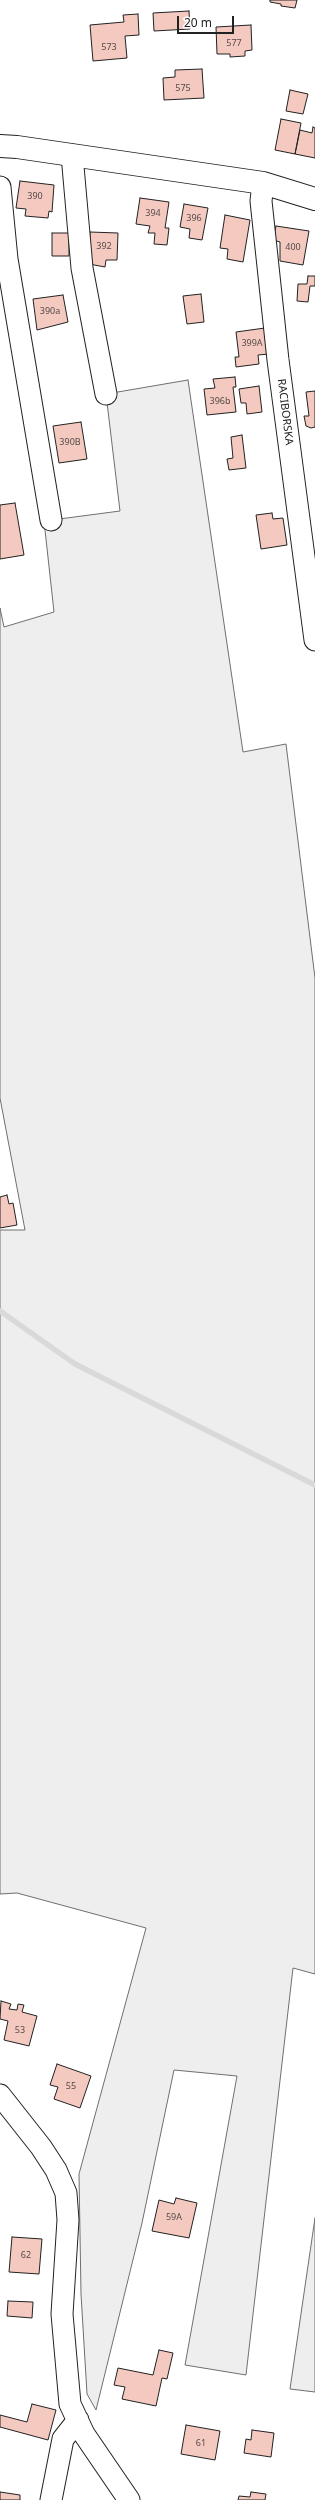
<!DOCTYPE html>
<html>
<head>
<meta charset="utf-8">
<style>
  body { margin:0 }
  #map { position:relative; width:315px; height:2500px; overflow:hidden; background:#fff; font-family:"Noto Sans",sans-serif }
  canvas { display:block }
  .scale { position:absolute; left:177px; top:16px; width:57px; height:18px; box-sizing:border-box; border:2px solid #222; border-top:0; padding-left:5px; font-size:12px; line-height:14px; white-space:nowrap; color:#222; -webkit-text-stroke:3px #fff; paint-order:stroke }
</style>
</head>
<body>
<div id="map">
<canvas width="315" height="2500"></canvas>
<div class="scale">20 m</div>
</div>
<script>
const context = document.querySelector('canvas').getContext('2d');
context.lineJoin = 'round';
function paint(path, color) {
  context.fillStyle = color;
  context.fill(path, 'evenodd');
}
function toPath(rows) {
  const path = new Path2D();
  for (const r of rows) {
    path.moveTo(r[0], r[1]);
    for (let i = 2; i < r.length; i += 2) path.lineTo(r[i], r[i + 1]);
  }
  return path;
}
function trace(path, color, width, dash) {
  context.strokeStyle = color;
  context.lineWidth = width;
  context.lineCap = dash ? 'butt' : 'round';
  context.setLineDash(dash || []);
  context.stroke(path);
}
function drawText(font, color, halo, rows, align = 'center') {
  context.font = font + ' "Noto Sans",sans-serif';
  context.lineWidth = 3;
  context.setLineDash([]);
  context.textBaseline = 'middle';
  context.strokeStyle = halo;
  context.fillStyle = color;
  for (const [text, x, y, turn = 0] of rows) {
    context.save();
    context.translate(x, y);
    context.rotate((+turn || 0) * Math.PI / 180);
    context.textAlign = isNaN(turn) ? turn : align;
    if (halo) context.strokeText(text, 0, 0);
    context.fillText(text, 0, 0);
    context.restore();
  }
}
const green = toPath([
  [188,380,243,752,286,744,315,978,315,1974,293,1968,246,2375,185,2365,237,2076,174,2070,142,2223,96,2410,87,2394,81,2294,79,2174,146,1928,17,1893,0,1894,0,1230,25,1230,0,1098,0,608,4,627,54,612,44,521,120,511,106,394,188,380],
  [315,2218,315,2392,290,2389,315,2218]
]);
paint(green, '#eee');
trace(green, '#6f6f6f', 1);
trace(toPath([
  [0,1311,75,1364,315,1485]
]), '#d9d9d9', 5.5);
const building = toPath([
  [270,0,297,0,295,8,281,6,281,4,270,2,270,0],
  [189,11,190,29,154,31,153,13,189,11],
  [138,14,139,35,125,36,127,58,93,61,90,25,124,22,123,15,138,14],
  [251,25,252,50,245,51,245,56,230,57,230,54,217,54,216,27,251,25],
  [202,69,204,98,164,100,163,78,175,77,175,70,202,69],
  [290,90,308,94,303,114,286,111,290,90],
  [281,119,301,123,295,154,275,150,281,119],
  [313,127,315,128,315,158,295,154,300,130,312,133,313,127],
  [20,181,54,185,52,212,49,211,48,218,25,216,26,209,16,208,20,181],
  [140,198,169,202,165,228,169,228,167,245,154,244,155,233,148,233,150,226,136,224,140,198],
  [184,204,208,208,202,240,189,238,190,229,180,227,184,204],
  [225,215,250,220,243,262,227,259,228,249,220,248,225,215],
  [276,226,309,231,303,265,280,261,280,242,273,240,276,226],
  [90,232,118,233,117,260,106,260,105,267,89,264,90,232],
  [52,233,69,233,69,256,52,256,52,233],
  [308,276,315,276,315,286,310,286,308,302,297,301,298,284,307,284,308,276],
  [201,294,204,322,187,324,183,296,201,294],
  [63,295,68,322,37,330,33,299,63,295],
  [265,328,269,354,258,355,259,364,236,367,235,357,239,357,236,332,265,328],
  [235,377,236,387,233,387,236,412,207,415,204,389,215,388,213,379,235,377],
  [259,386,262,412,247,414,246,403,241,403,239,389,259,386],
  [315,391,315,427,311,428,306,426,304,416,309,416,306,392,315,391],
  [81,422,87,459,59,463,53,426,81,422],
  [242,435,246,468,229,470,227,459,233,458,231,437,242,435],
  [15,503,24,555,0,559,0,505,15,503],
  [272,513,273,519,283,518,287,545,261,549,256,515,272,513],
  [7,1195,9,1204,13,1203,17,1225,0,1228,0,1197,7,1195],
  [1,2001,11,2004,9,2009,17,2010,18,2004,24,2005,22,2012,37,2016,29,2046,4,2040,8,2021,0,2019,1,2001],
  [57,2064,91,2076,80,2108,54,2099,58,2087,50,2085,57,2064],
  [176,2198,197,2203,189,2238,152,2231,159,2200,174,2204,176,2198],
  [12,2237,42,2239,39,2274,9,2272,12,2237],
  [8,2301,33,2302,32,2318,7,2316,8,2301],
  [159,2350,173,2353,167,2379,162,2378,156,2406,122,2399,125,2387,114,2385,118,2368,153,2375,159,2350],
  [32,2404,56,2410,48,2440,0,2427,0,2415,27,2422,32,2404],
  [186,2425,220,2431,215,2460,181,2454,186,2425],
  [252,2430,274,2433,271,2457,244,2453,246,2439,251,2440,252,2430],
  [0,2492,20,2495,20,2500,0,2500,0,2492],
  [251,2492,266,2494,265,2500,238,2500,239,2496,250,2497,251,2492]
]);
paint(building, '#f3c9c0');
trace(building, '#222', 1);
const minor = toPath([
  [72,155,82,268,106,394],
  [263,183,261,201,278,360,315,640],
  [0,187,7,259,51,520],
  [0,2095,41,2147,56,2170,66,2193,68,2220,62,2314,70,2404,84,2434,129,2500],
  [51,2500,63,2439,78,2420]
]);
const major = toPath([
  [0,146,17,147,263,183,315,199]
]);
trace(minor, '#222', 23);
trace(major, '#222', 24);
trace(minor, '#fff', 21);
trace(major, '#fff', 22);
drawText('9px', '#564c4a', null, [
  ["577",234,43],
  ["573",109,47],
  ["575",183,88],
  ["390",35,196],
  ["394",153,213],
  ["396",194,218],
  ["392",104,246],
  ["400",293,247],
  ["390a",50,311],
  ["399A",252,343],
  ["396b",220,401],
  ["390B",70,442],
  ["53",20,2030],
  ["55",71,2086],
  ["59A",174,2217],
  ["62",26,2255],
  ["61",201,2443]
]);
drawText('11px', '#222', '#fff', [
  ["RACIBORSKA",285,412,83]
]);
</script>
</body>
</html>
